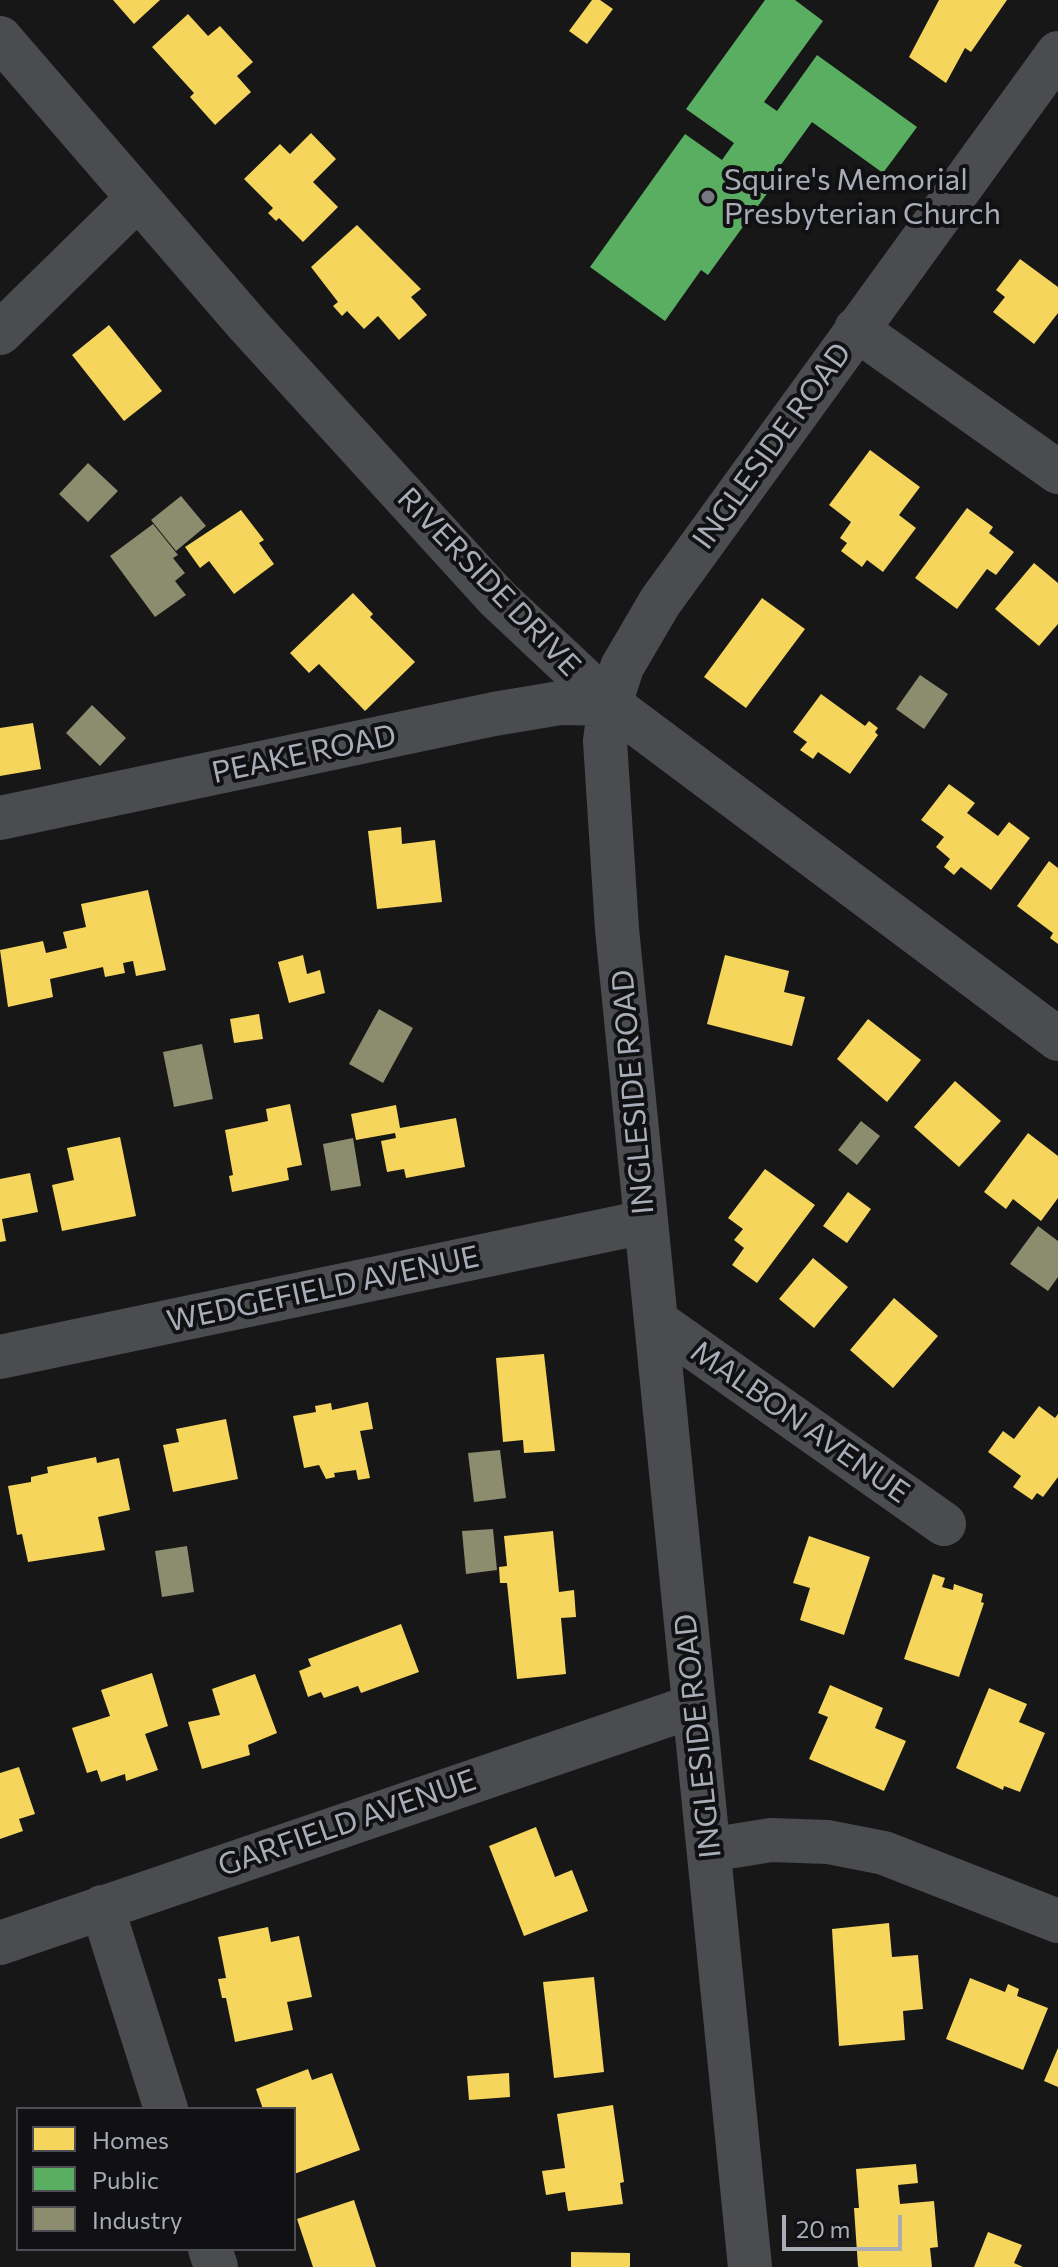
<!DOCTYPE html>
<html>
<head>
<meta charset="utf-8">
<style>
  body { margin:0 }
  #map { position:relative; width:1058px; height:2267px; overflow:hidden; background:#171717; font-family:Commissioner,sans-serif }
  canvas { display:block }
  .legend { position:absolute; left:16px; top:2107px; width:280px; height:144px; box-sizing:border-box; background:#111113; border:2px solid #4d4f55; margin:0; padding:10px 14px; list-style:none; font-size:24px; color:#a8adb8 }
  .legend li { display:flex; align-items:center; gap:16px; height:40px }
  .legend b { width:40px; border:2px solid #4d4f55 }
  .scale { position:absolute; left:782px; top:2215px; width:120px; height:36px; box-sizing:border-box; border:4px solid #a8adb8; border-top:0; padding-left:10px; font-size:24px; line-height:28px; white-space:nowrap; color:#a8adb8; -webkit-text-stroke:6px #111113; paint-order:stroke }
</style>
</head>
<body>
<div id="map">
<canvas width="1058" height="2267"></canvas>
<ul class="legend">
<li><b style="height:22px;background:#f6d55c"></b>Homes</li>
<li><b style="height:22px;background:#5aae61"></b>Public</li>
<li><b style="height:22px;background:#8c8c6e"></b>Industry</li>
</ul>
<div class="scale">20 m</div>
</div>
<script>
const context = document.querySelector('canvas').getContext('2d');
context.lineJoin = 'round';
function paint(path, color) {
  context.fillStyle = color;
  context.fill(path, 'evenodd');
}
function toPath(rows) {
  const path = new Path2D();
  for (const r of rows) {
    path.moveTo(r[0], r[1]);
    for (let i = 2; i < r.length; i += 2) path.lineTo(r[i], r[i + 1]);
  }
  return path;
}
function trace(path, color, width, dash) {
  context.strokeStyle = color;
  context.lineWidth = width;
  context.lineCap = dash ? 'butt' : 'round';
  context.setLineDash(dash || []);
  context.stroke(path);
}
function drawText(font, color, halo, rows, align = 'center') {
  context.font = font + ' Commissioner,sans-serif';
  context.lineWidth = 8;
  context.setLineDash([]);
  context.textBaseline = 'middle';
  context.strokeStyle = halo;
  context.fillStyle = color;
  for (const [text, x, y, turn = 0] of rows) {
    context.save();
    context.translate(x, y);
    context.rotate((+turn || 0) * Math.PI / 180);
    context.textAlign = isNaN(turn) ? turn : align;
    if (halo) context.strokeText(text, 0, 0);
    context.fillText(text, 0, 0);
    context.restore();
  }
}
paint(toPath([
  [113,0,160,0,134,24],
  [592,0,600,0,613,9,587,44,569,31],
  [939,0,1007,0,971,52,965,48,946,83,909,57],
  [188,14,208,36,220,26,253,62,237,76,251,92,215,125,190,97,194,93,152,47],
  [311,133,336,159,313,182,338,207,303,242,279,218,276,221,268,213,273,208,244,179,280,144,290,154],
  [357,225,421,289,411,297,427,315,399,340,378,316,364,329,347,311,342,316,333,306,338,302,311,267],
  [1020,259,1058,287,1058,313,1034,344,993,312,1005,297,996,290],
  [109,325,162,391,124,421,72,355],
  [870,450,920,487,899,515,916,528,883,572,867,560,862,567,841,551,847,543,840,538,851,522,829,505],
  [967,508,993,527,989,533,1014,552,996,575,987,569,957,609,915,578],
  [241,510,264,540,259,543,274,564,234,594,209,561,200,568,185,547],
  [1034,563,1058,583,1058,624,1039,646,995,609],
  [353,593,373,614,370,617,415,662,365,711,319,664,309,673,290,653],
  [762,598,805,629,746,708,704,677],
  [821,694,865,726,869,721,878,728,875,732,878,735,850,774,818,752,813,759,800,750,807,742,793,732],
  [33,723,41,769,0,776,0,728],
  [949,784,975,803,967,813,998,836,1009,822,1030,838,991,890,961,867,954,875,944,867,950,859,936,847,944,837,921,820],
  [401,827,402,844,435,840,442,902,377,909,368,831],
  [1049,861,1058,868,1058,944,1050,938,1053,933,1017,906],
  [148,890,166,970,136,976,133,961,123,963,125,973,105,977,103,967,50,979,53,997,8,1007,0,950,43,941,46,953,67,948,63,932,86,927,81,904],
  [303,955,307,974,320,970,325,993,289,1003,278,962],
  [725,955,789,971,784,992,805,997,792,1046,707,1024],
  [259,1014,263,1039,234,1043,230,1019],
  [868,1019,921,1060,887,1102,837,1059],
  [955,1081,1001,1121,959,1167,914,1127],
  [290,1104,302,1165,287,1168,289,1180,232,1192,229,1176,233,1175,225,1130,268,1121,266,1109],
  [396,1105,400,1128,456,1118,465,1167,406,1178,404,1169,387,1172,381,1141,396,1138,395,1133,356,1140,351,1114],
  [1028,1133,1058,1156,1058,1198,1041,1221,1013,1199,1006,1209,984,1192],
  [120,1137,136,1216,62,1231,52,1185,74,1180,67,1148],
  [765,1169,815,1205,757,1283,732,1265,744,1248,734,1240,743,1229,728,1218],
  [30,1173,38,1212,2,1219,6,1241,0,1242,0,1179],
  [848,1192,871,1209,847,1243,823,1226],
  [813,1258,848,1287,814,1328,779,1299],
  [894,1298,938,1336,893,1388,850,1350],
  [544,1354,555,1451,524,1453,523,1440,503,1442,496,1358],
  [368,1402,373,1429,360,1431,370,1478,358,1480,356,1470,334,1473,335,1477,326,1479,319,1465,304,1468,293,1416,316,1412,315,1406,331,1403,332,1410],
  [1039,1406,1055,1418,1058,1414,1058,1477,1043,1497,1037,1493,1032,1500,1013,1487,1021,1476,988,1452,1003,1431,1014,1439],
  [226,1419,238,1479,173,1492,163,1445,179,1442,176,1429],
  [96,1457,97,1463,119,1458,130,1510,98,1517,105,1550,28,1562,22,1534,17,1535,8,1486,31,1482,31,1477,48,1473,47,1467],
  [553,1531,559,1592,574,1590,576,1617,561,1618,566,1674,517,1679,507,1583,500,1583,499,1567,507,1566,504,1536],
  [809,1536,870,1557,844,1635,800,1620,810,1588,793,1583],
  [933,1574,945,1578,942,1587,953,1590,954,1584,983,1594,981,1602,984,1603,959,1677,904,1659],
  [401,1624,419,1672,361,1693,358,1686,324,1698,321,1692,308,1697,299,1671,311,1666,308,1659],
  [152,1673,168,1726,145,1734,158,1770,126,1781,125,1774,101,1782,97,1770,87,1773,72,1728,110,1716,101,1690],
  [255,1674,277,1733,248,1745,250,1755,202,1769,188,1722,220,1715,212,1689],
  [830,1685,883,1708,875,1728,906,1741,884,1791,809,1759,828,1717,818,1713],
  [989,1688,1027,1704,1019,1722,1045,1733,1020,1792,1004,1786,1003,1790,956,1768],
  [19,1767,35,1814,19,1819,23,1831,0,1839,0,1773],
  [536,1827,555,1877,572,1870,588,1911,524,1936,489,1846],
  [889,1923,892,1957,918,1955,923,2009,903,2011,905,2040,839,2046,832,1929],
  [268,1927,271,1942,299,1936,312,1997,287,2002,293,2030,235,2042,226,1998,222,1998,218,1979,226,1978,218,1937],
  [594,1977,604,2072,554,2078,543,1982],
  [970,1978,1005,1992,1008,1984,1019,1989,1017,1996,1048,2008,1023,2070,946,2039],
  [1058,2048,1058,2087,1044,2081],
  [308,2069,312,2080,332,2073,360,2150,294,2174,294,2109,263,2109,256,2089],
  [509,2073,510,2097,469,2100,467,2076],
  [613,2105,624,2182,620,2183,623,2204,568,2211,565,2192,546,2195,542,2171,565,2168,557,2114],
  [916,2164,918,2183,898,2185,900,2204,934,2201,938,2247,930,2248,932,2267,858,2267,854,2208,859,2208,856,2169],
  [354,2200,376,2267,313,2267,297,2219],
  [988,2232,1022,2245,1014,2263,1023,2267,974,2267],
  [571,2252,630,2253,630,2267,571,2267]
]), '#f6d55c');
paint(toPath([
  [765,0,795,0,823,21,764,102,777,111,817,55,917,127,883,173,812,122,775,173,779,177,708,275,701,270,665,321,590,267,685,134,722,160,734,143,686,109]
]), '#5aae61');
paint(toPath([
  [88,463,118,491,88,522,59,494],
  [181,496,206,526,176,551,151,520],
  [153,524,178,555,173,558,185,573,175,581,186,595,155,617,110,556],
  [920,675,948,694,924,729,896,709],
  [92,705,126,738,100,766,66,733],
  [379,1009,413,1028,383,1083,349,1064],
  [202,1044,213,1099,174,1107,163,1052],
  [861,1121,880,1136,857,1165,838,1150],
  [353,1138,361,1186,331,1191,323,1144],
  [1038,1226,1058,1241,1058,1277,1048,1291,1010,1264],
  [500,1450,506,1498,474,1502,468,1453],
  [493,1529,497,1570,466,1574,462,1531],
  [187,1546,194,1592,162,1597,155,1551]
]), '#8c8c6e');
trace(toPath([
  [0,38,248,325,497,598,610,704,1058,1039],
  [856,329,1058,472],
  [0,333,138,198],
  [0,818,494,714,560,703,610,704],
  [656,1321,944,1524],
  [0,1357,645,1222],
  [709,1850,771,1840,828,1842,884,1853,1058,1921],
  [102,1907,166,2109],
  [0,1943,694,1706],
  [210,2249,216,2267],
  [750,2267,617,929,605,741,610,704,622,667,660,602,1058,53]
]), '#4b4c50', 44);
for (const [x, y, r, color] of [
  [708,197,8,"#757880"]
]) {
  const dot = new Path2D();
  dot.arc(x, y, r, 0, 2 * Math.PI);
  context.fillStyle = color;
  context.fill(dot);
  trace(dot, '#111113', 3);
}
drawText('30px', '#a8adb8', '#111113', [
  ["Squire's Memorial",724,180],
  ["Presbyterian Church",724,214]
], 'left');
drawText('30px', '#a8adb8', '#111113', [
  ["INGLESIDE ROAD",772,446,-54],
  ["RIVERSIDE DRIVE",489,582,46],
  ["PEAKE ROAD",304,754,-12],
  ["INGLESIDE ROAD",633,1092,-95],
  ["WEDGEFIELD AVENUE",323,1289,-12],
  ["MALBON AVENUE",800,1422,35],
  ["INGLESIDE ROAD",698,1736,-96],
  ["GARFIELD AVENUE",347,1823,-19]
]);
</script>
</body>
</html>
